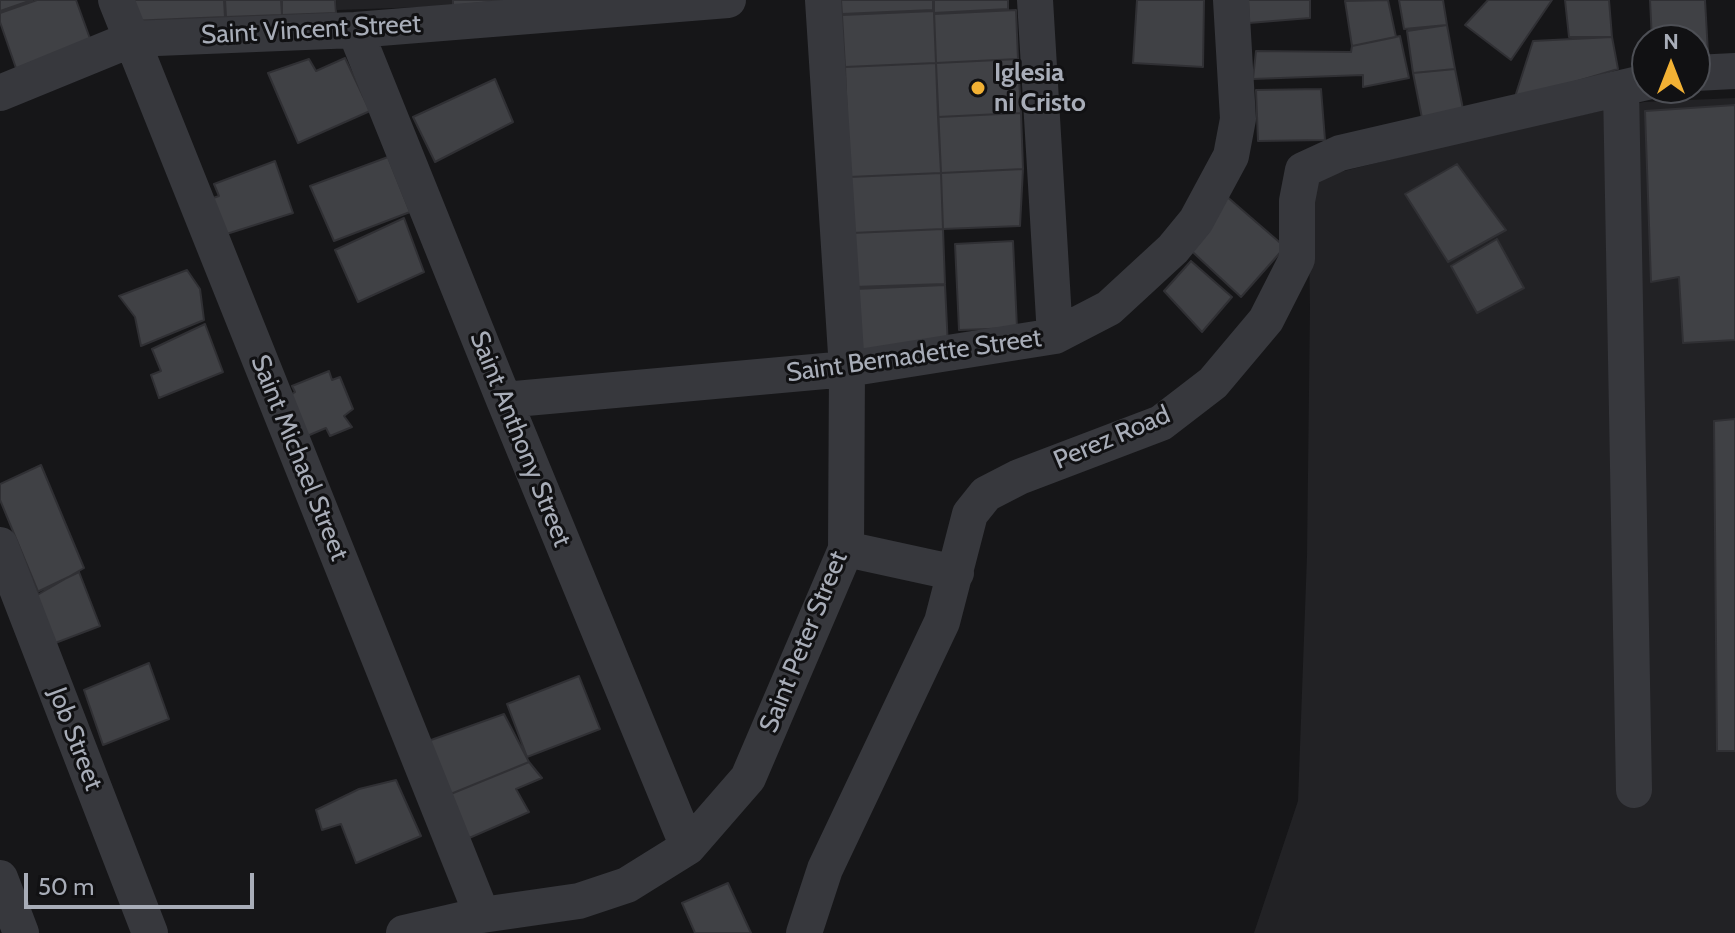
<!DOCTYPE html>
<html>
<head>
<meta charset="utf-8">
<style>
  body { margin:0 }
  #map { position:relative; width:1735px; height:933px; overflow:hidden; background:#161618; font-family:Cabin,sans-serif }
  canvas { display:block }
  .north { position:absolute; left:1631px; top:24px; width:80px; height:80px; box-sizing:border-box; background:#111113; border:2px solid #4d4f55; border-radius:50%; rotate:0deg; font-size:22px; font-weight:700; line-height:32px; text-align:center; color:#a8adb8 }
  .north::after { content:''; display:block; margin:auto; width:28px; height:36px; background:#f2b134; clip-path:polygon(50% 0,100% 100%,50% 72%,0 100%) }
  .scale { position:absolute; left:24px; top:873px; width:230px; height:36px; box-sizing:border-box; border:4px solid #a8adb8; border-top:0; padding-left:10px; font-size:24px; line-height:28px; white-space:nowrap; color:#a8adb8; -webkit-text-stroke:6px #111113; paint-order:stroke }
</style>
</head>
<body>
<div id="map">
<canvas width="1735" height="933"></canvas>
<div class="north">N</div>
<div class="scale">50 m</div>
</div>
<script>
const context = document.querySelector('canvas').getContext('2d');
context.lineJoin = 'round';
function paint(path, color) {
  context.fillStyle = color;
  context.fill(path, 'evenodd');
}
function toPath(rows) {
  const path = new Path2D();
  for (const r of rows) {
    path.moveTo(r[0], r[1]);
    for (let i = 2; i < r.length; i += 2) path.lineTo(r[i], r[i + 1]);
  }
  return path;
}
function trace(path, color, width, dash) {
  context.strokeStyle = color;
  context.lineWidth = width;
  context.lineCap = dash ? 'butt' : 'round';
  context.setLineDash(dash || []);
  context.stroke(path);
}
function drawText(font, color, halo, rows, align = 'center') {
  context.font = font + ' Cabin,sans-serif';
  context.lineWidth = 6;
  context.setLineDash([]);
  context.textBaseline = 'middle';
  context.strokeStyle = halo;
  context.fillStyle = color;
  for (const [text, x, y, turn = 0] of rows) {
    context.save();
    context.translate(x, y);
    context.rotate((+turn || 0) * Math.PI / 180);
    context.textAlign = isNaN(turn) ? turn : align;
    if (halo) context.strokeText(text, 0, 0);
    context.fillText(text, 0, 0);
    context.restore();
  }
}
paint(toPath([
  [336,0,453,0,453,6,337,10],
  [1735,98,1735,933,1254,933,1298,801,1307,556,1310,308,1308,180,1496,133,1644,102]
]), '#222225');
const building = toPath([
  [0,0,32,0,0,11,0,0],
  [37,0,76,0,93,47,18,74,0,22,0,13,37,0],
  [130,0,224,0,225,17,130,21,130,0],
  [225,0,281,0,282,15,226,17,225,0],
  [282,0,335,0,336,13,282,15,282,0],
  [453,0,510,0,453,6,453,0],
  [841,0,933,0,933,10,842,14,841,0],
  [934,0,1008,0,1008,9,934,13,934,0],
  [1137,0,1204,0,1203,67,1133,63,1137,0],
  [1248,0,1310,0,1310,18,1249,23,1248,0],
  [1388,0,1396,37,1352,46,1345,1,1388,0],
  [1399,0,1443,0,1447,25,1404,29,1399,0],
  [1488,0,1552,0,1511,60,1465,25,1488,0],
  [1565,0,1609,0,1612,37,1569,37,1565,0],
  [1650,0,1705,0,1708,53,1695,55,1695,40,1652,40,1650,0],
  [1016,10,1018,59,936,63,934,14,1016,10],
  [934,11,936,63,845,67,842,15,934,11],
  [1447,25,1455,69,1413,73,1407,31,1447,25],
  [1400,36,1409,78,1363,87,1363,75,1253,79,1256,51,1351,52,1352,46,1400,36],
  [1612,37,1618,69,1514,100,1533,41,1612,37],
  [345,58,370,111,298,143,268,73,309,59,316,71,345,58],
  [1018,59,1021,113,938,117,936,63,1018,59],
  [936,63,941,173,849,177,845,67,936,63],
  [1455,69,1465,119,1423,123,1413,73,1455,69],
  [495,79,513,122,435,162,413,117,495,79],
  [1321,89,1325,140,1258,141,1256,90,1321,89],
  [1735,105,1735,340,1683,343,1679,277,1651,282,1645,111,1735,105],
  [1021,113,1023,169,941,173,938,117,1021,113],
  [388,157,410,212,334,241,310,186,388,157],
  [275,161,293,213,217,237,204,201,219,196,214,184,275,161],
  [1457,164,1506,230,1448,262,1405,194,1457,164],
  [1023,169,1020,226,943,229,941,173,1023,169],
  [941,173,943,229,852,233,849,177,941,173],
  [1225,195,1285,247,1241,297,1183,243,1225,195],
  [404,218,424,272,358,302,335,250,404,218],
  [943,229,945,284,854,287,852,233,943,229],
  [1497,239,1524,288,1477,313,1451,266,1497,239],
  [1013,241,1017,328,959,330,955,244,1013,241],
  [1191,261,1232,297,1202,332,1164,291,1191,261],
  [187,270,200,289,204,320,141,346,135,317,119,296,187,270],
  [945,285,948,347,857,351,854,289,945,285],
  [205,324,223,372,159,398,151,375,161,371,152,349,205,324],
  [329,371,332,380,340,377,353,409,344,416,352,427,330,436,326,428,300,439,285,399,295,392,292,386,329,371],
  [1735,419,1735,751,1717,751,1714,421,1735,419],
  [41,465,84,568,39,594,0,500,0,484,41,465],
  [79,572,100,626,50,645,33,594,79,572],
  [149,663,169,719,103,745,84,690,149,663],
  [579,676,600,729,527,757,507,704,579,676],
  [504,714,529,762,441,798,417,745,504,714],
  [529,762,542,778,516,789,529,812,460,842,441,798,529,762],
  [396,780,421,836,356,863,341,824,322,830,316,810,359,789,396,780],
  [728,883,751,933,695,933,682,903,728,883]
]);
paint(building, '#404145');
trace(building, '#303034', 2);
trace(toPath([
  [116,0,482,915],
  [1035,0,1055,336],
  [355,30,504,400,688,847],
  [1695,73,1735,71],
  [1621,88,1634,790],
  [0,93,132,39,355,30,728,0],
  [504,400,847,369,1055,336,1109,308,1173,249,1196,221,1231,156,1238,119,1231,0],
  [0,545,150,933],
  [846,549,956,573],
  [0,878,21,933],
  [404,933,482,915,579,901,627,885,688,847,748,778,846,549,847,369,823,0],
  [804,933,825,869,942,622,970,514,986,494,1019,477,1161,423,1213,383,1266,320,1297,259,1297,201,1303,170,1340,153,1647,82]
]), '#37383d', 36);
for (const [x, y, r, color] of [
  [978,88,8,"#f2b134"]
]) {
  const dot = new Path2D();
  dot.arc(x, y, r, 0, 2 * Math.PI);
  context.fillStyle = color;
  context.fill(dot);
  trace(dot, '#111113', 3);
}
drawText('26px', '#a8adb8', '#111113', [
  ["Saint Vincent Street",311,30,-3],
  ["Saint Bernadette Street",914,356,-8],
  ["Perez Road",1112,438,-23],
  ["Saint Anthony Street",520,439,68],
  ["Saint Michael Street",299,458,68],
  ["Saint Peter Street",804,642,-68],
  ["Job Street",75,739,69]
]);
drawText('bold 26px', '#a8adb8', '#111113', [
  ["Iglesia",994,73],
  ["ni Cristo",994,103]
], 'left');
</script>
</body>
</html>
